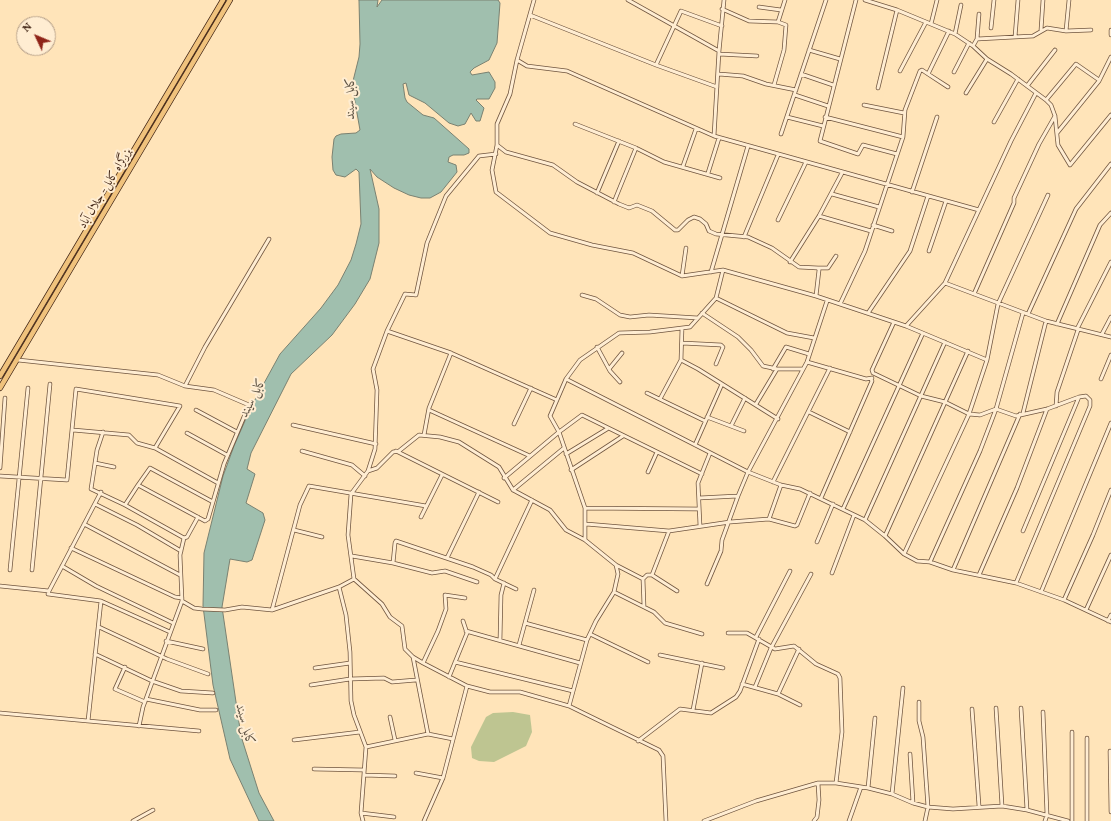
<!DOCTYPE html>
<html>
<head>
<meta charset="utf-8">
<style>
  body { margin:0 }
  #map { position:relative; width:1111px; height:821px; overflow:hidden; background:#ffe4b9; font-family:Vollkorn,serif }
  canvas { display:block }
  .north { position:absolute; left:16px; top:16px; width:40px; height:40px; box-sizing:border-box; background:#ffedd2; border:1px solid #b39d87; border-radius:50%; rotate:314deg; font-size:11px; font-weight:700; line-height:16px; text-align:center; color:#412516 }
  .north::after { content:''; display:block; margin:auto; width:14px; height:18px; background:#8f2418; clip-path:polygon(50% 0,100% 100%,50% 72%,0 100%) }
</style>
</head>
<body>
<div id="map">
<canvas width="1111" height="821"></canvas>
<div class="north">N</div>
</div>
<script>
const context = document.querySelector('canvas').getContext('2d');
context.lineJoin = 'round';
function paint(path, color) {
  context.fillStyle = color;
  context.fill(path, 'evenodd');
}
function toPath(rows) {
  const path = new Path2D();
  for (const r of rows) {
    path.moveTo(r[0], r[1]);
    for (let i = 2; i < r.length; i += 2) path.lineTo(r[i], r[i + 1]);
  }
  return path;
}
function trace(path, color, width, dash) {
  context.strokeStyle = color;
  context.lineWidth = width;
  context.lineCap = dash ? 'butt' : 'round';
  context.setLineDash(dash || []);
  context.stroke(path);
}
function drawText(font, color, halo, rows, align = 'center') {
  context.font = font + ' Vollkorn,Amiri,serif';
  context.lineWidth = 4;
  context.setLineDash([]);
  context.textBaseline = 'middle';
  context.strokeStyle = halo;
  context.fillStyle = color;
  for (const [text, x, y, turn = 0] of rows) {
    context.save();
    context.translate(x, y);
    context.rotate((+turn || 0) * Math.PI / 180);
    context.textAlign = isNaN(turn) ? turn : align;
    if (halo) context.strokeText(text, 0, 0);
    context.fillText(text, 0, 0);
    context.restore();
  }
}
paint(toPath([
  [513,712,530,715,532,732,526,746,494,762,479,761,472,758,471,747,486,717,493,713]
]), '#bec591');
const water = toPath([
  [359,0,378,0,377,7,382,0,498,0,500,3,497,43,489,60,474,68,470,72,472,75,489,72,495,82,495,88,489,99,477,99,476,100,484,108,480,121,476,121,471,113,465,124,458,126,449,123,425,103,409,95,406,83,403,84,405,98,407,102,423,115,434,118,469,149,469,153,464,155,453,155,449,157,448,162,456,165,457,172,441,192,430,198,421,198,409,195,394,188,377,177,370,169,379,209,379,243,370,279,355,304,332,335,291,374,251,453,247,469,255,474,246,503,263,513,265,520,252,560,247,562,230,559,222,607,241,736,259,793,274,821,259,821,230,759,213,685,203,606,204,553,223,476,234,446,251,407,280,354,321,308,338,285,351,260,356,244,361,224,359,172,356,169,345,177,336,175,333,170,332,157,334,139,336,136,341,134,356,133,360,130,352,85,359,57,360,44,359,0]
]);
paint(water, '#a0bfae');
trace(water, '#7a8171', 1);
const minor = toPath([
  [534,0,517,60,510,94,497,124,497,145,492,170,496,192,550,233,592,245,633,253,682,276,723,270,816,296,906,326,987,360],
  [628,0,719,51],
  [856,0,820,141,858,154,863,145,897,154],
  [865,0,897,10,955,34,973,46,987,59,1011,74,1046,100,1051,105,1055,116,1058,145,1070,165,1111,115],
  [759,7,781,10],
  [722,9,749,21,778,22,786,25,784,50,774,85],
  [530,15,656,65,717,87],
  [778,22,785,0],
  [931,24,937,0],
  [991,28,994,0],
  [1041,30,1043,0],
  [1066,31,1069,0],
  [955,34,961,5],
  [1111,35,1111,30],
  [1015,37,1018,0],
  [977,39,1033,36,1047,28,1066,31,1091,30],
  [973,46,977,39,979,14],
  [809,50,840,59],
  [719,54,757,56],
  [517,60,527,66,567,71,714,136,979,210],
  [656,65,681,11,722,26],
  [900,71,926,22],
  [954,72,969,43],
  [719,74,743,76,766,84,796,90],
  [801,74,833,85],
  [928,74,949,31],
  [1027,86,1055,50],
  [878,88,897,10],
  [966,93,987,59],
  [795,95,828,106],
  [1046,100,1076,64,1099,80],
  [864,105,904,113],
  [787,117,823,126],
  [825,117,903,137],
  [994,122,1018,79],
  [575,124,636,148,664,162,720,178],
  [1057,133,1099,81,1111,57],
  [781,134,826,0],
  [714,136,719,51,724,0],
  [497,145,506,152,553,165,577,182,619,204,629,208,637,205,652,211,675,230,678,230,688,220,694,217,700,219,706,224,709,231,716,234,748,237,772,248,799,267,818,268,819,270,816,296],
  [683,166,696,129],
  [708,173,719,138],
  [912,192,937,117],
  [597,193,619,141],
  [832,194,879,207],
  [614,202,636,148],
  [819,216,871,231],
  [778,220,806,162],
  [873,225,892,231],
  [744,237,778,155],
  [929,251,946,201],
  [790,262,819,216,842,173],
  [818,268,828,268,836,256],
  [711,272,748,146],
  [682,276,686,248],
  [945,283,1046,321,1111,337],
  [974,294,1014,203,1014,198,1039,144,1055,116],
  [582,295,596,299,620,315,630,317,649,315,698,318],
  [716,298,787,333,814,338],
  [840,304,865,251,903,137,905,110,920,71,922,70,928,74,948,87],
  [702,313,738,337,751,350,763,366,777,369,803,369],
  [868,313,910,251,928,196],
  [1028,314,1076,209,1111,164],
  [894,322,872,370,873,373,921,396,945,402,969,414,980,415,996,409,1016,416,1047,409,1079,397,1086,396,1090,400,1090,406,1016,583],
  [1057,324,1100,225,1111,213],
  [906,326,945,283,1011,141,1036,93],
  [1077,329,1111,262],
  [387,331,451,353,557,400],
  [1102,334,1111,317],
  [682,343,721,345,723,347,716,364],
  [597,347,610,371,620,382],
  [18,360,158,375,185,386],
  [681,360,698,369,778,419],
  [807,362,866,379,872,378],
  [609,369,622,353],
  [773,369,786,347,809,354],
  [566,379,748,472,781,485,800,489,865,520,885,536,904,554,917,561,930,562,953,570,1016,583,1064,600,1111,622],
  [1101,379,1111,355],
  [647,393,705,421],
  [660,399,681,360,682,328],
  [756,404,777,369],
  [1056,406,1057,392,1078,330],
  [196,410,237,432],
  [429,410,530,456],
  [809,412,850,432],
  [1023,413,1046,321],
  [707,417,744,431],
  [514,424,531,388],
  [293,425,376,444],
  [731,426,745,398],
  [73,430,129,435,137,443,155,448,218,483],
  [103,432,97,450,91,489,125,505,184,538,180,555,182,601,143,707,139,726],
  [187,433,227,455],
  [424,435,429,408,451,353],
  [695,445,722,384],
  [302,451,352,465,365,476],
  [396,451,498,502],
  [566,454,607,429],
  [95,463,114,467],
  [0,468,5,398],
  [571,470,623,436],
  [368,471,377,468,393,452,399,451,419,435,440,437,459,442,499,467,513,490,550,510,566,530,585,540],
  [648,472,657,452],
  [0,476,67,480,76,389,180,406,155,448],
  [504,478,559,432,582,415,702,474],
  [773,482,830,368],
  [138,485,150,468,213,502],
  [513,490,564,448],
  [699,498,738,496],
  [821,498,872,381,871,379],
  [95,504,137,525,181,551],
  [125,505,138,485,205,521,208,519,224,464,249,405,214,390,185,386,205,347,269,239],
  [585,508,699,509],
  [843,509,923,333],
  [421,517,442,475],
  [769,519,795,526,797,525,810,493],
  [865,520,945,342],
  [84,524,180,575],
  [586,524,669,531,730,522,769,519,781,485],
  [700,526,698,483,710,453],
  [294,530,322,537],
  [1023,531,1079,397],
  [885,536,968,351],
  [184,538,187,537,198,517],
  [817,542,833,504],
  [71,548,175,597,182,598],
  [904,554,969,414,987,360,998,304,1048,195],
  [352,556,393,563,432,573,445,571,477,582],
  [447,558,479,492],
  [930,562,980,451,996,409,1023,313],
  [393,563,395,543,396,541,473,567,491,575,495,579,516,589],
  [616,565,643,579],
  [62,566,96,586,173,623],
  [10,570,28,388],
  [32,570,50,384],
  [953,570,1020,414],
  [832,573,854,515],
  [652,575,669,531],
  [979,575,1017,488,1047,409],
  [354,579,382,604,390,617,402,626,405,649,413,657,423,663,467,686,490,692,520,692,569,706,659,750,663,756,666,821],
  [495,579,532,500],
  [707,584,721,551,722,540,738,496,748,472,807,362,827,301],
  [0,586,49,591,101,492],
  [339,587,346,615,350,652,351,701,354,715,366,747,361,813,363,821],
  [49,591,48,594,101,601,88,721,199,731],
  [614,592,654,612,665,623,702,634],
  [1041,592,1111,423],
  [1064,600,1093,535,1111,490],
  [101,601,170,632],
  [182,601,194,608,202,609,225,610,242,607,272,610,339,587,354,579,348,535,351,494,368,471,375,449,377,390,373,369,387,331,405,294,416,295,427,243,446,196,479,156,496,154],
  [644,607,643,579,647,575,652,575,677,591],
  [272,610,300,505,309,486,426,506],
  [1086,610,1111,555],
  [1108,621,1111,615],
  [525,623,587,640],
  [99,627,167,659,208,674],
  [466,631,580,663],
  [728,633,747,633,775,649,794,646,816,664,838,674,840,678,842,732,836,783],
  [590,634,648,662],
  [756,637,790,571],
  [500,640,501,595,504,583],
  [166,641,203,649],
  [519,645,534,590],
  [95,654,152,681,181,691,213,693],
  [660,655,723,668],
  [413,657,428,734],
  [455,662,573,691],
  [423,663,438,631,446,609,445,595,465,598],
  [125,667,115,689,145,702],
  [315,668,350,663],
  [449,677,467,633,463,621],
  [742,684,778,694,800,705],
  [311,685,350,679,384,678,392,682,416,680],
  [755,687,771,648,811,574],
  [778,694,799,649],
  [146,699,200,710,216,710],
  [919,702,919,721,923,737,928,807,925,821],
  [569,706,587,640,596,621,614,592,618,574,616,565,585,540,585,508,559,432,550,416,566,379,580,360,619,333,650,332,690,327,716,298,723,270],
  [996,708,1002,806],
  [1021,708,1027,810],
  [972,709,979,806],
  [693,710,702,663],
  [1043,712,1047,815,1045,821],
  [0,713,88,721],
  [390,717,395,740],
  [1072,732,1072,821],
  [294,740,360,732],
  [638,741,680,709,711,713,736,697,740,691,759,639],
  [366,747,428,734,453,739],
  [1110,751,1111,812],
  [910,754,913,803],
  [314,769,364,770],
  [416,773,443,778],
  [364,775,395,776],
  [868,788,875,718],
  [892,794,903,688],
  [361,813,394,817],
  [133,821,153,810],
  [424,821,443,778,467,686],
  [704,821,756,801,818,783,836,783,868,788,892,794,913,803,928,807,953,809,1002,806,1027,810,1068,821],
  [814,821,817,817,819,800,818,783],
  [849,821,861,787],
  [1087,821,1087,738]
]);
const trunk = toPath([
  [0,376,223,0],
  [0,388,230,0]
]);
trace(minor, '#70553f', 4.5);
trace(trunk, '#412516', 6);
trace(minor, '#ffedd2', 3);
trace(trunk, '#f0c27c', 4.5);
drawText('12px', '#412516', '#ffedd2', [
  ["بزرگراه کابل- جلال آباد",106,189,-59]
]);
drawText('italic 13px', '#5e5344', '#ffedd2', [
  ["کابل سيند",352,98,-90],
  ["کابل سيند",254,398,-63],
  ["کابل سيند",244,725,75]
]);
</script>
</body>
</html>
